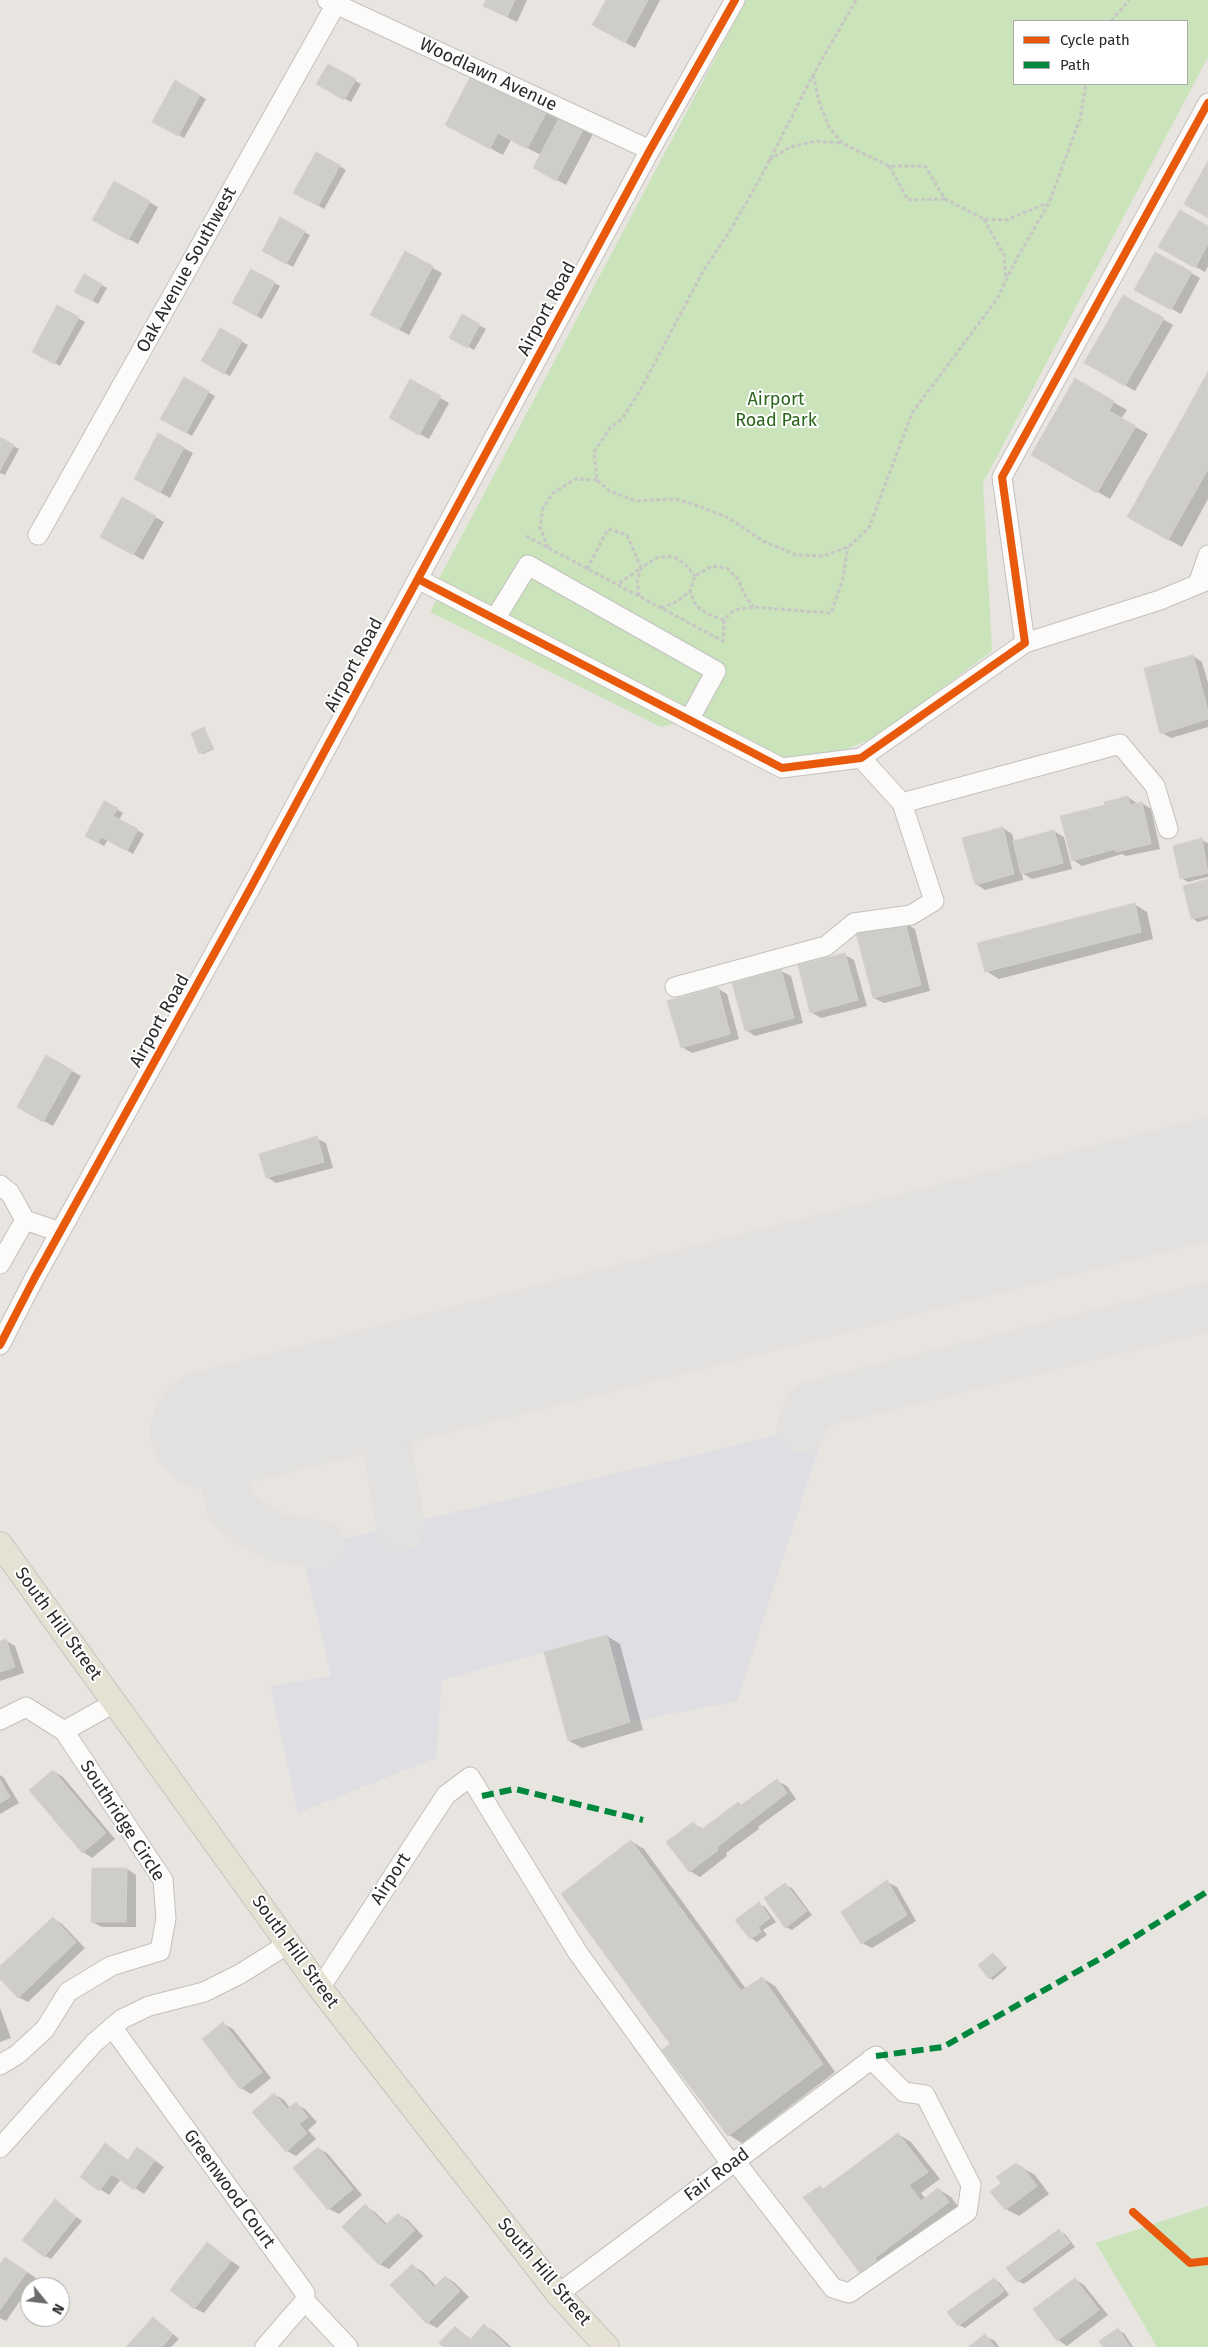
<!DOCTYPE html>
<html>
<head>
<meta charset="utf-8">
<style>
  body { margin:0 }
  #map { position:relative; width:1208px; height:2347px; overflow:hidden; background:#e8e5e0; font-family:"Fira Sans",sans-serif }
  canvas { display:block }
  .legend { position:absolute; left:1013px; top:20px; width:175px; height:65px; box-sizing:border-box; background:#fff; border:1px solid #aaa; margin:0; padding:6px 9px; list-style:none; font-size:15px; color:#2a2a2a }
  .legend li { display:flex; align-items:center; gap:10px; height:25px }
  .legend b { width:25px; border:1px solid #aaa }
  .north { position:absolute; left:20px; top:2277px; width:50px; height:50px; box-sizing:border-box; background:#fff; border:1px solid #aaa; border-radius:50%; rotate:119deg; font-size:14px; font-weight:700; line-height:20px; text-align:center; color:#2a2a2a }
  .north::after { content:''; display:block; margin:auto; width:18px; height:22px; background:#6c6b6a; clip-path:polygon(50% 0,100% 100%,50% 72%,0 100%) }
</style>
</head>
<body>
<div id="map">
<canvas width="1208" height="2347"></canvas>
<ul class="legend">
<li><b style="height:6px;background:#e8590c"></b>Cycle path</li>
<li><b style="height:6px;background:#00873e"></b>Path</li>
</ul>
<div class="north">N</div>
</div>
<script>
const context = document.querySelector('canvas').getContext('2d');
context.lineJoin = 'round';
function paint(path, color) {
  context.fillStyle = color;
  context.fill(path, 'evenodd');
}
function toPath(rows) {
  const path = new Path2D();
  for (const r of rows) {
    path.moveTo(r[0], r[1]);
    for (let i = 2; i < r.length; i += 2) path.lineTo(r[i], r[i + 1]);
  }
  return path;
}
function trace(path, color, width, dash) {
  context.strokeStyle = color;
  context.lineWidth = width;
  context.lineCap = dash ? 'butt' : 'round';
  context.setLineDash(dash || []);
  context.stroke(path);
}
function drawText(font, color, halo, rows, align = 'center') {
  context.font = font + ' "Fira Sans",sans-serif';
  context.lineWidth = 4;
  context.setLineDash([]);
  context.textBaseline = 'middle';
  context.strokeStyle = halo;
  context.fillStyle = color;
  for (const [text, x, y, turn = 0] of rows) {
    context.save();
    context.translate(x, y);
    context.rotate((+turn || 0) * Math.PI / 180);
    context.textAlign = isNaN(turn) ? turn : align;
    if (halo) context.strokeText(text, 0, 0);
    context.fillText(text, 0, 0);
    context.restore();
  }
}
paint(toPath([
  [827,1423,737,1701,630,1722,607,1635,442,1680,436,1758,298,1813,270,1686,331,1676,301,1549]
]), '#dfdfe3');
paint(toPath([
  [746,0,1208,0,1208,57,983,483,992,651,876,737,805,766,677,723,661,727,430,612,441,592,434,588],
  [1014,21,1187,21,1187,84,1014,84],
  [1208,2206,1208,2347,1157,2347,1096,2243]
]), '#cae3ba');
paint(toPath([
  [487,0,527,0,517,22,494,11],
  [607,0,660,0,635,48,603,30],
  [328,65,361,84,351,102,318,84],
  [475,72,594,132,566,185,535,168,541,155,511,140,503,155,460,132],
  [176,82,206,99,184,138,154,121],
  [316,153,346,170,324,209,295,192],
  [115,183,158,207,138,244,94,220],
  [281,219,310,235,293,267,263,250],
  [1208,227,1208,266,1205,272,1160,247],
  [405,253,442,273,409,335,372,315],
  [1156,254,1200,278,1181,314,1136,289],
  [251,270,280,286,262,319,233,302],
  [84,276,107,288,98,304,76,291],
  [1123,296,1173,325,1135,391,1085,362],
  [57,307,85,322,60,366,33,351],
  [462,316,486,329,474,350,451,337],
  [220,329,248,345,230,376,203,361],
  [1208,374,1208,499,1182,547,1128,517],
  [184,379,215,396,192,436,162,419],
  [1075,380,1127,410,1121,419,1148,434,1110,499,1033,454],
  [411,381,449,403,429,439,390,418],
  [159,435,193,453,170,498,145,484],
  [0,438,19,449,5,475,0,473],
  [123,499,164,522,143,560,102,536],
  [1193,656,1202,662,1208,683,1208,727,1171,738,1162,733],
  [204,728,214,749,203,754,200,753],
  [1128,797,1138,804,1142,803,1151,809,1160,849,1126,856,1122,854,1082,866,1073,860,1106,806],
  [105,802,123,813,119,820,144,834,133,854,108,840,104,846,87,836],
  [1003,828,1012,834,1014,842,1054,831,1064,837,1072,869,1032,879,1022,873,1023,880,985,890,976,884],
  [1202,840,1208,843,1208,877,1188,882,1181,878],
  [1208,880,1208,919,1198,922,1192,918],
  [1134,904,1147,912,1153,939,999,979,986,971],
  [905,923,915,929,930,991,884,1003,874,998],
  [845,955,854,960,867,1006,821,1018,811,1012],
  [781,971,791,976,803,1023,755,1036,746,1030],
  [717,988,727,994,739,1039,692,1053,682,1047],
  [46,1057,81,1076,53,1126,19,1107],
  [316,1138,326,1143,333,1168,276,1183,267,1177],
  [607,1636,620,1644,643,1730,582,1748,569,1741],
  [5,1640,15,1646,24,1673,0,1681,0,1642],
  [53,1771,63,1777,115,1839,92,1858,83,1852,31,1790],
  [0,1775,4,1778,19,1803,0,1814],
  [777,1781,787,1786,796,1799,758,1827,759,1829,726,1853,727,1856,700,1877,690,1871,693,1823,704,1830],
  [631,1841,644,1849,746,1989,762,1978,775,1986,835,2072,742,2143,729,2135,672,2045],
  [127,1869,136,1875,136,1927,102,1927,92,1922],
  [887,1882,897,1887,916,1921,872,1948,862,1943],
  [785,1885,792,1888,812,1915,792,1930,786,1927],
  [759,1904,765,1907,776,1922,763,1930,767,1935,757,1942,751,1938],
  [53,1918,62,1924,85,1948,28,2002,18,1997,0,1977,0,1968],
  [994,1954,1007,1968,993,1980,990,1978],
  [0,2008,11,2038,0,2042],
  [224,2024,233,2029,271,2078,251,2094,241,2088,203,2040],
  [274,2094,284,2100,290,2108,296,2104,305,2109,317,2122,308,2130,316,2139,296,2156,287,2151],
  [898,2134,911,2142,940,2179,921,2193,926,2199,938,2189,951,2197,961,2210,874,2280,861,2272,805,2197,820,2187,824,2190],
  [138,2148,164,2167,144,2194,121,2179,109,2195,82,2177,129,2161],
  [318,2148,328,2154,362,2195,339,2214,329,2209],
  [1016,2164,1035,2175,1049,2194,1019,2216,1006,2209,1002,2184],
  [55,2201,82,2221,51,2259,45,2256],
  [365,2206,375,2212,388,2225,398,2214,408,2220,423,2236,389,2269,379,2264],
  [1059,2231,1065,2234,1075,2247,1024,2284,1018,2281],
  [208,2244,240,2267,204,2313,194,2308],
  [6,2258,36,2278,6,2321,0,2318,0,2266],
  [412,2266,422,2271,436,2286,446,2277,455,2283,469,2297,437,2328,428,2323],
  [994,2279,1000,2283,1009,2295,965,2328,959,2325],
  [1075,2279,1084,2285,1108,2315,1067,2346,1058,2340],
  [154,2318,179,2339,171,2347,128,2347],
  [485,2326,494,2331,511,2347,445,2347,455,2327,472,2340],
  [1118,2330,1124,2333,1133,2347,1105,2347],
  [985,2336,995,2341,999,2347,970,2347]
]), '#0003');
trace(toPath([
  [376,1388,401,1526],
  [801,1429,810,1406,1208,1307],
  [211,1430,231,1506,248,1522,278,1538,322,1545]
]), '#e3e1df', 49);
trace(toPath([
  [211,1430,1208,1179]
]), '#e3e1df', 121);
const building = toPath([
  [486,0,515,0,507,17,483,6,486,0],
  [606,0,648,0,625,43,592,25,606,0],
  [328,64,356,79,344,100,316,84,328,64],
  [474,70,548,109,527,149,498,133,490,149,445,125,474,70],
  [175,80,200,95,178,136,152,122,175,80],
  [562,113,585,126,556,181,533,168,562,113],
  [316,152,340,165,318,206,293,193,316,152],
  [1208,161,1208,218,1184,204,1208,161],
  [114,181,150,201,128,240,92,220,114,181],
  [1180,210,1208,226,1208,244,1195,268,1158,247,1180,210],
  [280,217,305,231,286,264,262,251,280,217],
  [405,251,433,266,399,330,370,315,405,251],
  [1155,252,1192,272,1171,310,1134,290,1155,252],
  [251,269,275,282,256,316,232,303,251,269],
  [84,274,102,284,92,301,74,292,84,274],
  [1123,295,1164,318,1125,386,1084,363,1123,295],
  [57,305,79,317,54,364,32,352,57,305],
  [462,314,480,324,467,348,449,338,462,314],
  [220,328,242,340,224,374,201,361,220,328],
  [1208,372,1208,469,1168,540,1127,517,1208,372],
  [184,377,209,391,186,433,160,419,184,377],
  [1075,378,1114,401,1109,411,1136,426,1097,493,1031,455,1075,378],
  [410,379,441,396,419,435,389,418,410,379],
  [158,433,184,447,160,493,134,479,158,433],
  [0,437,14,445,0,470,0,437],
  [122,497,156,516,133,555,100,537,122,497],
  [1193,655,1208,711,1208,719,1160,734,1144,668,1193,655],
  [204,727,213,748,199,754,191,733,204,727],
  [1128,796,1130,805,1142,802,1151,844,1116,852,1115,849,1072,861,1060,816,1105,805,1104,802,1128,796],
  [104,801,118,808,113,816,138,829,127,851,101,837,98,843,85,836,104,801],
  [1003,827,1014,874,975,885,962,838,1003,827],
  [1054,830,1063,863,1021,874,1013,841,1054,830],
  [1202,838,1208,873,1180,879,1173,846,1202,838],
  [1208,879,1208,915,1191,919,1183,886,1208,879],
  [1135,903,1141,932,985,972,977,943,1135,903],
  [905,922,921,985,873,998,856,933,905,922],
  [845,953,858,1000,810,1013,798,965,845,953],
  [781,969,794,1018,745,1031,732,983,781,969],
  [718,987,730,1034,681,1048,667,1001,718,987],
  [46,1055,72,1070,43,1122,17,1107,46,1055],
  [317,1136,324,1162,266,1178,259,1154,317,1136],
  [607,1635,630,1722,568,1741,544,1652,607,1635],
  [6,1639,15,1667,0,1672,0,1641,6,1639],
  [53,1770,106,1833,82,1853,29,1790,53,1770],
  [777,1779,787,1793,717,1847,718,1850,689,1872,666,1842,693,1822,701,1830,738,1802,741,1805,777,1779],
  [0,1780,10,1797,0,1803,0,1780],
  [631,1840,741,1991,762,1977,823,2064,728,2136,662,2050,670,2044,561,1894,631,1840],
  [92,1868,127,1868,126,1922,91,1922,92,1868],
  [887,1880,907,1915,861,1944,841,1912,887,1880],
  [785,1883,807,1911,785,1928,764,1898,785,1883],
  [759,1902,770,1918,758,1927,761,1932,750,1939,735,1920,759,1902],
  [53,1917,76,1942,18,1998,0,1979,0,1966,53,1917],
  [993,1953,1005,1966,989,1979,978,1965,993,1953],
  [223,2022,262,2072,240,2089,202,2039,223,2022],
  [274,2093,287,2109,296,2102,308,2117,299,2124,307,2133,286,2152,252,2112,274,2093],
  [898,2133,928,2172,909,2185,921,2201,938,2188,949,2202,875,2258,877,2261,860,2273,803,2197,820,2186,823,2189,898,2133],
  [105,2143,128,2160,137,2147,155,2160,134,2190,112,2174,99,2191,80,2177,105,2143],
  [318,2147,353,2189,328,2210,293,2168,318,2147],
  [1016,2163,1019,2168,1022,2166,1037,2186,1005,2210,990,2192,1001,2183,996,2177,1016,2163],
  [55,2199,76,2217,44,2257,22,2240,55,2199],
  [365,2204,385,2225,398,2213,415,2230,379,2265,342,2227,365,2204],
  [1059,2229,1070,2243,1017,2282,1006,2268,1059,2229],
  [207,2242,231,2261,194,2309,170,2290,207,2242],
  [5,2257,27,2272,0,2310,0,2264,5,2257],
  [412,2264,434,2287,445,2276,460,2291,427,2324,390,2285,412,2264],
  [994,2278,1004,2291,958,2326,947,2312,994,2278],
  [1075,2278,1099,2310,1057,2341,1033,2309,1075,2278],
  [153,2317,173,2334,162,2347,126,2347,153,2317],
  [484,2324,508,2347,443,2347,439,2343,455,2326,470,2340,484,2324],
  [1118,2328,1130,2347,1103,2347,1099,2341,1118,2328],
  [985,2334,995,2347,968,2347,985,2334]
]);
paint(building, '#cfcdca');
trace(building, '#d3d1cc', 1);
const minor = toPath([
  [327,0,650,150],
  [38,535,336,4],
  [418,579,782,768,861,758,1025,643,1002,477,1208,103],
  [1198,584,1208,555],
  [495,619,528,565,716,671,689,720],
  [1025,643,1160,600,1208,580],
  [902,803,1120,744,1155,786,1168,829],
  [675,987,826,946,854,923,911,915,934,901,902,803,861,758],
  [0,1185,10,1193,25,1220,60,1232],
  [0,1264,25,1220],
  [0,1345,34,1279,250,889,650,150,735,0],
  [0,1720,26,1707,64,1731,163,1880,166,1918,160,1951,111,1966,68,1992,45,2029,18,2054,0,2065],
  [64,1731,114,1703],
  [320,1988,446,1795,470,1777,578,1953,731,2164],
  [112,2027,305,2293,305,2301,348,2347],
  [0,2148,94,2043,122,2019,149,2006,204,1992,240,1974,288,1944],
  [735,2161,833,2288,849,2293,967,2212,971,2185,925,2095,904,2092,871,2059],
  [558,2294,876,2056],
  [265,2347,305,2301]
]);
const major = toPath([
  [0,1544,320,1988,558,2294,607,2347]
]);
trace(minor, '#c2c1c1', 21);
trace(major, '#c4c3c1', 26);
trace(toPath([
  [856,0,813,75,761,177,728,234,703,271,641,389,622,419,610,428,594,452,597,480,610,491,635,501,675,499,693,504,729,518,763,541,796,555,823,556,848,547,869,528,912,413,997,299,1016,260,1049,203,1080,119,1086,84],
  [1111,21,1129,0],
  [813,75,820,105,829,127,842,143,889,166,925,166,945,199,984,219,1006,220,1048,203],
  [769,160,790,147,815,141,841,143],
  [889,166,908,200,945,199],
  [984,219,1004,255,1006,280],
  [526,536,723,641,724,620,734,610,753,607,831,613,842,582,848,547],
  [548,548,540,527,543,508,553,493,575,479,597,480],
  [587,569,608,529,627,535,641,568,617,585],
  [639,596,637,581,641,568,658,557,674,557,685,564,695,576],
  [661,608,678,601,690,591],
  [724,620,708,614,696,606,690,591,695,576,712,566,727,568,738,579,744,594,753,607]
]), '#c6c6c5', 3, [4, 2.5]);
trace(minor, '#fcfbfa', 19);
trace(major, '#e5e2d4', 24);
trace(toPath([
  [482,1796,515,1789,643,1820],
  [876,2056,943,2047,1103,1957,1208,1891]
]), '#00873e', 6, [12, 6]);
trace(toPath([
  [418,579,782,768,861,758,1025,643,1002,477,1208,103],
  [0,1345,34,1279,250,889,650,150,735,0],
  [1133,2212,1190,2263,1208,2261]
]), '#e8590c', 8);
drawText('18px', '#2a2a2a', '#fff', [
  ["Woodlawn Avenue",488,75,25],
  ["Oak Avenue Southwest",187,270,-61],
  ["Airport Road",547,309,-62],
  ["Airport Road",354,665,-62],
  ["Airport Road",160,1021,-61],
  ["South Hill Street",58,1624,54],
  ["Southridge Circle",122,1821,57],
  ["Airport",391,1879,-57],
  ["South Hill Street",295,1952,54],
  ["Fair Road",717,2175,-37],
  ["Greenwood Court",229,2189,54],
  ["South Hill Street",544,2272,50]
]);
drawText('18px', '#2b651c', '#fff', [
  ["Airport",776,400],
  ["Road Park",776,421]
]);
</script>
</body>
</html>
